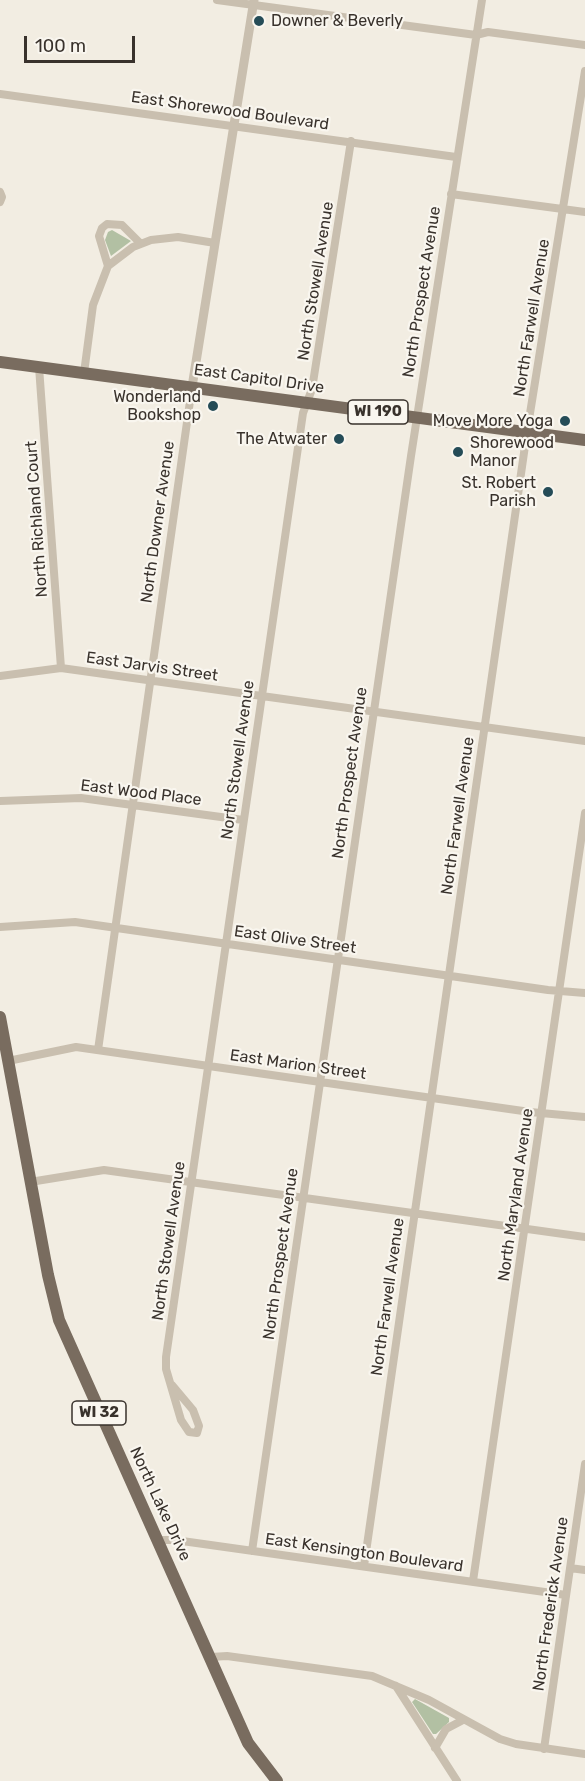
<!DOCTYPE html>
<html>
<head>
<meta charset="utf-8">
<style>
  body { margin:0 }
  #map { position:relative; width:585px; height:1781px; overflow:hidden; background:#f2ede2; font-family:Rubik,sans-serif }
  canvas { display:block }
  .scale { position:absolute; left:24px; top:36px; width:111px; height:27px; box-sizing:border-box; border:3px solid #39322c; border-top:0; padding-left:8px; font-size:18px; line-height:21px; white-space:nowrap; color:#39322c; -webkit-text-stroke:4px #f9f6ef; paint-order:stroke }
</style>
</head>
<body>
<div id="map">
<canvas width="585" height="1781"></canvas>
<div class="scale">100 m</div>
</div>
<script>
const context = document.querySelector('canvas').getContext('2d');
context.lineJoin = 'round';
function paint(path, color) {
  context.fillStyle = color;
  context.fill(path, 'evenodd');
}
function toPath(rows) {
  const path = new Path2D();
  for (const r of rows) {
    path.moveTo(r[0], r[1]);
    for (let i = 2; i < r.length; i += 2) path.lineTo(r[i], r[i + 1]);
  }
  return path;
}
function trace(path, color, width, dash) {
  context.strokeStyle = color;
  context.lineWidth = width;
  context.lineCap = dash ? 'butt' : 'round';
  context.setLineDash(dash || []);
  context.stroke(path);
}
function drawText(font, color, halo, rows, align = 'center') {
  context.font = font + ' Rubik,sans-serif';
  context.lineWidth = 4.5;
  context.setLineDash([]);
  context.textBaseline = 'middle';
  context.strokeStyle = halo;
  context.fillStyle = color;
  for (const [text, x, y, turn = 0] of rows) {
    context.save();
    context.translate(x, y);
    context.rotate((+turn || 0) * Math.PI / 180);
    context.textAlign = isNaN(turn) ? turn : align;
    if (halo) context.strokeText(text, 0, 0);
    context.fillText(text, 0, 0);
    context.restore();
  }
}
paint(toPath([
  [112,230,131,241,111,256,105,240,108,232],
  [415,1699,449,1718,449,1722,436,1734,433,1734,412,1702]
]), '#b2c0a3');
trace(toPath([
  [217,0,476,35,488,32,585,45],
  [0,94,456,157],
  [0,192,2,197,0,202],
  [451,194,585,212],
  [108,266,99,236,102,228,107,224,122,225,140,243],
  [39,367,61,668],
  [84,373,93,305,108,266,133,247,151,240,178,237,215,243],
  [0,676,61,668,585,741],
  [0,801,81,798,243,820],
  [0,927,75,922,548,990,585,993],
  [98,1050,192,387],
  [8,1061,76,1047,530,1112,585,1117],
  [30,1182,104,1170,585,1237],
  [172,1385,193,1410,199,1426,197,1433,189,1432,181,1420,166,1369,166,1357,303,413,312,389,351,141],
  [159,1540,175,1540,566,1595],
  [252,1551,411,456,482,0],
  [364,1566,527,432,585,71],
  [570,1568,585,1570],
  [473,1581,585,813],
  [211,1657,227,1656,372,1676,429,1700,500,1739,516,1744,585,1754],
  [396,1686,457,1781],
  [435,1748,446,1729,463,1720],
  [544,1749,585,1464]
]), '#c9bfaf', 8);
trace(toPath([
  [192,387,254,0]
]), '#c9bfaf', 9);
trace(toPath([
  [0,362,585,440],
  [0,1017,48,1275,59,1320,248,1743,277,1781]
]), '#796c5f', 12);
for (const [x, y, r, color] of [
  [259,21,6,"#254c57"],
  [213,406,6,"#254c57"],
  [565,421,6,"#254c57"],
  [339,439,6,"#254c57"],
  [458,452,6,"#254c57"],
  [548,492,6,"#254c57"]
]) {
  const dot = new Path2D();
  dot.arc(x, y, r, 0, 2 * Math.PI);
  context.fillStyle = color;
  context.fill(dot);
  trace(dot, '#f9f6ef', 2);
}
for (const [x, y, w] of [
  [378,412,60],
  [99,1413,54]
]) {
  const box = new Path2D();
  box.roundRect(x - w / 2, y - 12, w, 24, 4.5);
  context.fillStyle = '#f9f6ef';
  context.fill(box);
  trace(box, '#39322c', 1.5);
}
drawText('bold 15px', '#39322c', null, [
  ["WI 190",378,412],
  ["WI 32",99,1413]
]);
drawText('16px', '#39322c', '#f9f6ef', [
  ["Downer & Beverly",271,21,"left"],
  ["Wonderland",201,397],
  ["Bookshop",201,415],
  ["Move More Yoga",553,421],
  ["The Atwater",327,439],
  ["Shorewood",470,443,"left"],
  ["Manor",470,461,"left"],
  ["St. Robert",536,483],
  ["Parish",536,501]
], 'right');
drawText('16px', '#39322c', '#f9f6ef', [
  ["East Shorewood Boulevard",230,111,8],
  ["North Stowell Avenue",316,281,-81],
  ["North Prospect Avenue",422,292,-81],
  ["North Farwell Avenue",532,318,-81],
  ["East Capitol Drive",259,379,8],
  ["North Richland Court",37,519,-94],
  ["North Downer Avenue",158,522,-82],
  ["East Jarvis Street",152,667,8],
  ["North Stowell Avenue",238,760,-82],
  ["North Prospect Avenue",350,773,-82],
  ["East Wood Place",141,793,7],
  ["North Farwell Avenue",458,816,-82],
  ["East Olive Street",295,940,8],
  ["East Marion Street",298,1065,8],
  ["North Maryland Avenue",516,1195,-82],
  ["North Stowell Avenue",169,1241,-82],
  ["North Prospect Avenue",281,1254,-82],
  ["North Farwell Avenue",388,1297,-82],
  ["North Lake Drive",160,1504,65],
  ["East Kensington Boulevard",364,1553,8],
  ["North Frederick Avenue",551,1604,-82]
]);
</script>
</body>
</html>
